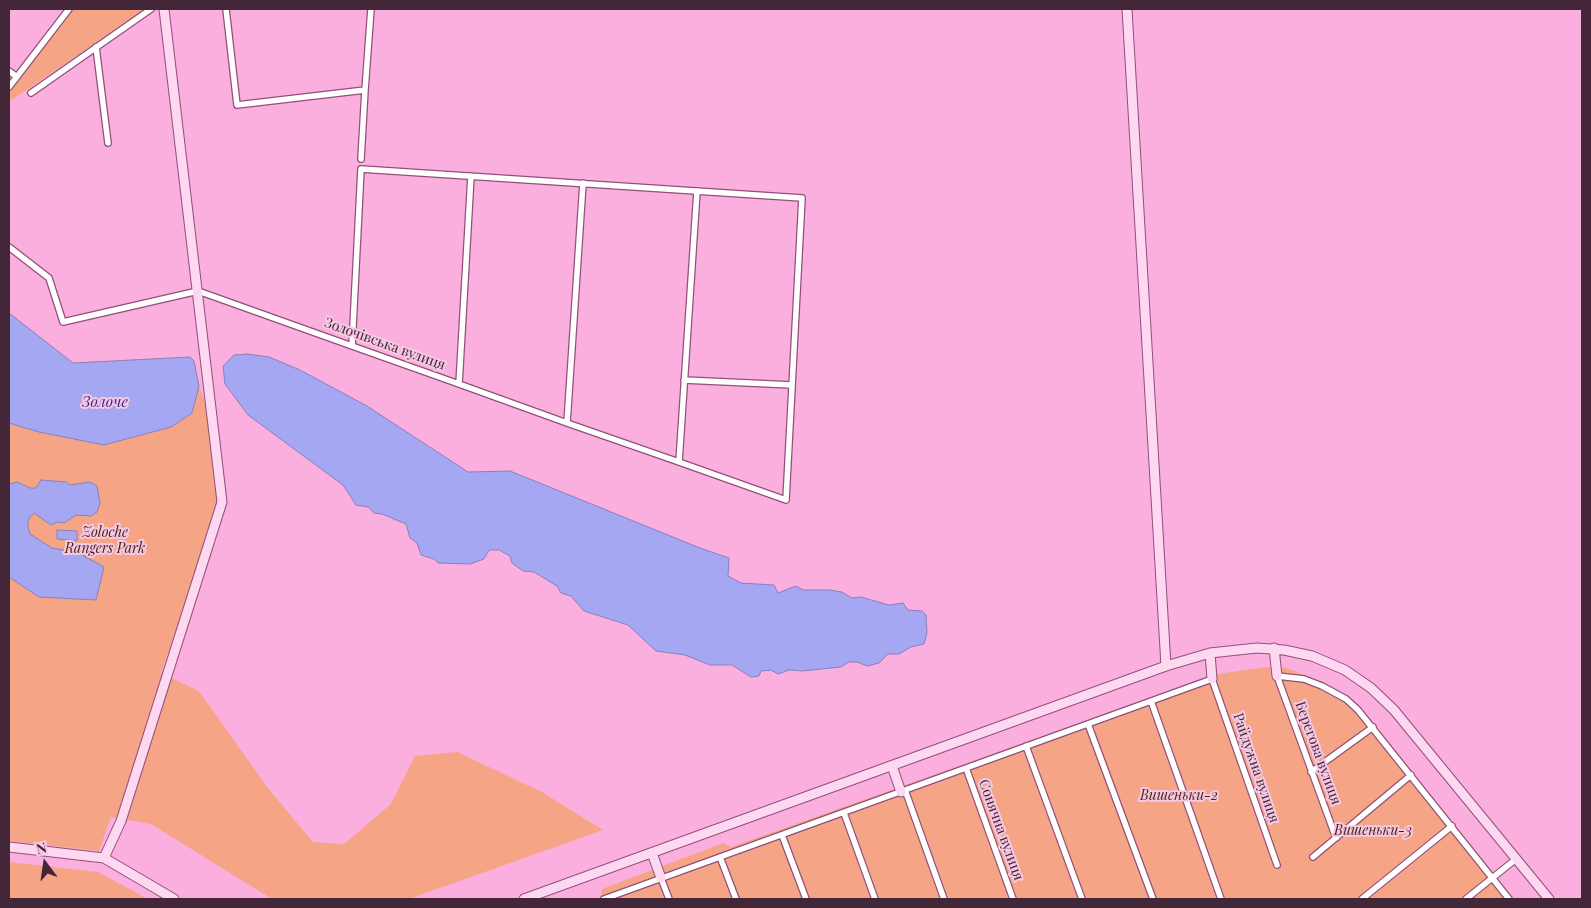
<!DOCTYPE html>
<html>
<head>
<meta charset="utf-8">
<style>
  body { margin:0 }
  #map { position:relative; width:1591px; height:908px; overflow:hidden; background:#fbafde; font-family:"Playfair Display",serif }
  canvas { display:block }
  .frame { position:absolute; inset:0; border:10px solid #442639; pointer-events:none }
  .north { position:absolute; left:20px; top:838px; width:50px; height:50px; -webkit-text-stroke:4px #f6c8e3; paint-order:stroke; rotate:346deg; font-size:14px; font-weight:700; line-height:20px; text-align:center; color:#442639 }
  .north::after { content:''; display:block; margin:auto; width:18px; height:22px; background:#442639; clip-path:polygon(50% 0,100% 100%,50% 72%,0 100%) }
</style>
</head>
<body>
<div id="map">
<canvas width="1591" height="908"></canvas>
<div class="frame"></div>
<div class="north">N</div>
</div>
<script>
const context = document.querySelector('canvas').getContext('2d');
context.lineJoin = 'round';
function paint(path, color) {
  context.fillStyle = color;
  context.fill(path, 'evenodd');
}
function toPath(rows) {
  const path = new Path2D();
  for (const r of rows) {
    path.moveTo(r[0], r[1]);
    for (let i = 2; i < r.length; i += 2) path.lineTo(r[i], r[i + 1]);
  }
  return path;
}
function trace(path, color, width, dash) {
  context.strokeStyle = color;
  context.lineWidth = width;
  context.lineCap = dash ? 'butt' : 'round';
  context.setLineDash(dash || []);
  context.stroke(path);
}
function drawText(font, color, halo, rows, align = 'center') {
  context.font = font + ' "Playfair Display",serif';
  context.lineWidth = 4;
  context.setLineDash([]);
  context.textBaseline = 'middle';
  context.strokeStyle = halo;
  context.fillStyle = color;
  for (const [text, x, y, turn = 0] of rows) {
    context.save();
    context.translate(x, y);
    context.rotate((+turn || 0) * Math.PI / 180);
    context.textAlign = isNaN(turn) ? turn : align;
    if (halo) context.strokeText(text, 0, 0);
    context.fillText(text, 0, 0);
    context.restore();
  }
}
paint(toPath([
  [70,9,145,9,9,102,9,89],
  [199,386,207,408,217,495,216,514,161,673,199,691,267,787,313,842,344,844,391,804,415,756,457,752,542,792,603,830,409,899,272,899,151,824,111,817,99,851,9,841,9,423,39,432,104,445,171,427,192,413],
  [1266,667,1287,668,1321,682,1347,697,1371,720,1514,899,593,899,601,897,602,889,723,843,731,847,1195,682,1210,675],
  [9,862,98,872,148,899,9,899]
]), '#f5a586');
const water = toPath([
  [9,313,73,363,190,357,194,361,199,386,192,413,171,427,104,445,39,432,9,423,9,313],
  [247,354,269,357,300,370,367,406,468,472,510,471,700,548,729,558,728,576,741,583,774,585,778,593,796,586,803,590,830,590,842,592,852,598,861,597,889,605,903,603,908,610,922,611,926,615,927,633,924,644,911,647,899,654,888,654,879,663,867,666,857,662,849,662,841,667,803,671,789,670,778,674,771,670,761,671,759,676,751,677,732,665,710,665,685,655,656,651,628,625,584,611,571,596,561,593,557,586,534,572,523,571,512,563,510,556,499,550,489,550,484,559,470,564,438,563,434,559,421,555,417,543,410,538,406,524,382,514,374,513,368,507,356,505,343,485,248,415,225,384,223,366,234,355,247,354],
  [41,480,66,482,70,485,90,482,97,486,100,503,97,512,91,516,76,515,64,523,57,522,51,525,34,513,28,520,28,527,30,534,52,548,77,552,104,567,96,600,39,597,9,577,9,484,17,482,30,488,36,488,41,480],
  [57,530,77,531,77,541,57,539,57,530]
]);
paint(water, '#a5a7f3');
trace(water, '#8880bb', 1);
const street = toPath([
  [226,9,237,105,365,90,371,9],
  [96,47,108,143],
  [9,71,17,77],
  [9,87,69,9],
  [31,93,151,9],
  [361,159,365,90],
  [9,247,49,278,63,322,198,291,352,346,459,384,567,423,679,462,786,500,802,198,361,169,352,346],
  [684,380,792,385],
  [459,384,471,176],
  [567,423,583,183],
  [679,462,697,191],
  [1151,701,1221,899],
  [1088,724,1153,899],
  [1026,746,1082,899],
  [966,768,1013,899],
  [1311,772,1373,727],
  [905,790,944,899],
  [844,813,875,899],
  [782,835,806,899],
  [1336,838,1277,676,1304,679,1322,686,1346,699,1358,710,1509,899],
  [720,857,736,899],
  [1313,857,1411,775],
  [661,878,669,899],
  [604,899,1212,679,1277,865],
  [1362,899,1452,826],
  [1466,899,1516,859]
]);
const secondary = toPath([
  [1127,9,1166,666],
  [1274,648,1277,676],
  [1210,653,1212,679],
  [892,766,901,792],
  [9,847,104,858,174,899],
  [652,853,661,878],
  [104,858,121,821,222,502,164,9],
  [524,899,1166,666,1210,653,1257,648,1284,650,1312,656,1345,670,1371,688,1394,710,1549,899]
]);
trace(street, '#914f7a', 8);
trace(secondary, '#914f7a', 11);
trace(street, '#fff', 5.5);
trace(secondary, '#fdd8f0', 9);
drawText('14px', '#442639', '#f6c8e3', [
  ["Золочівська вулиця",385,344,20],
  ["Берегова вулиця",1318,753,70],
  ["Райдужна вулиця",1256,768,71],
  ["Сонячна вулиця",1001,830,70]
]);
drawText('italic 14px', '#4c2413', '#f6c8e3', [
  ["Zoloche",105,533],
  ["Rangers Park",105,549],
  ["Вишеньки-2",1179,796],
  ["Вишеньки-3",1373,831]
]);
drawText('italic 15px', '#382692', '#f6c8e3', [
  ["Золоче",105,402]
]);
</script>
</body>
</html>
